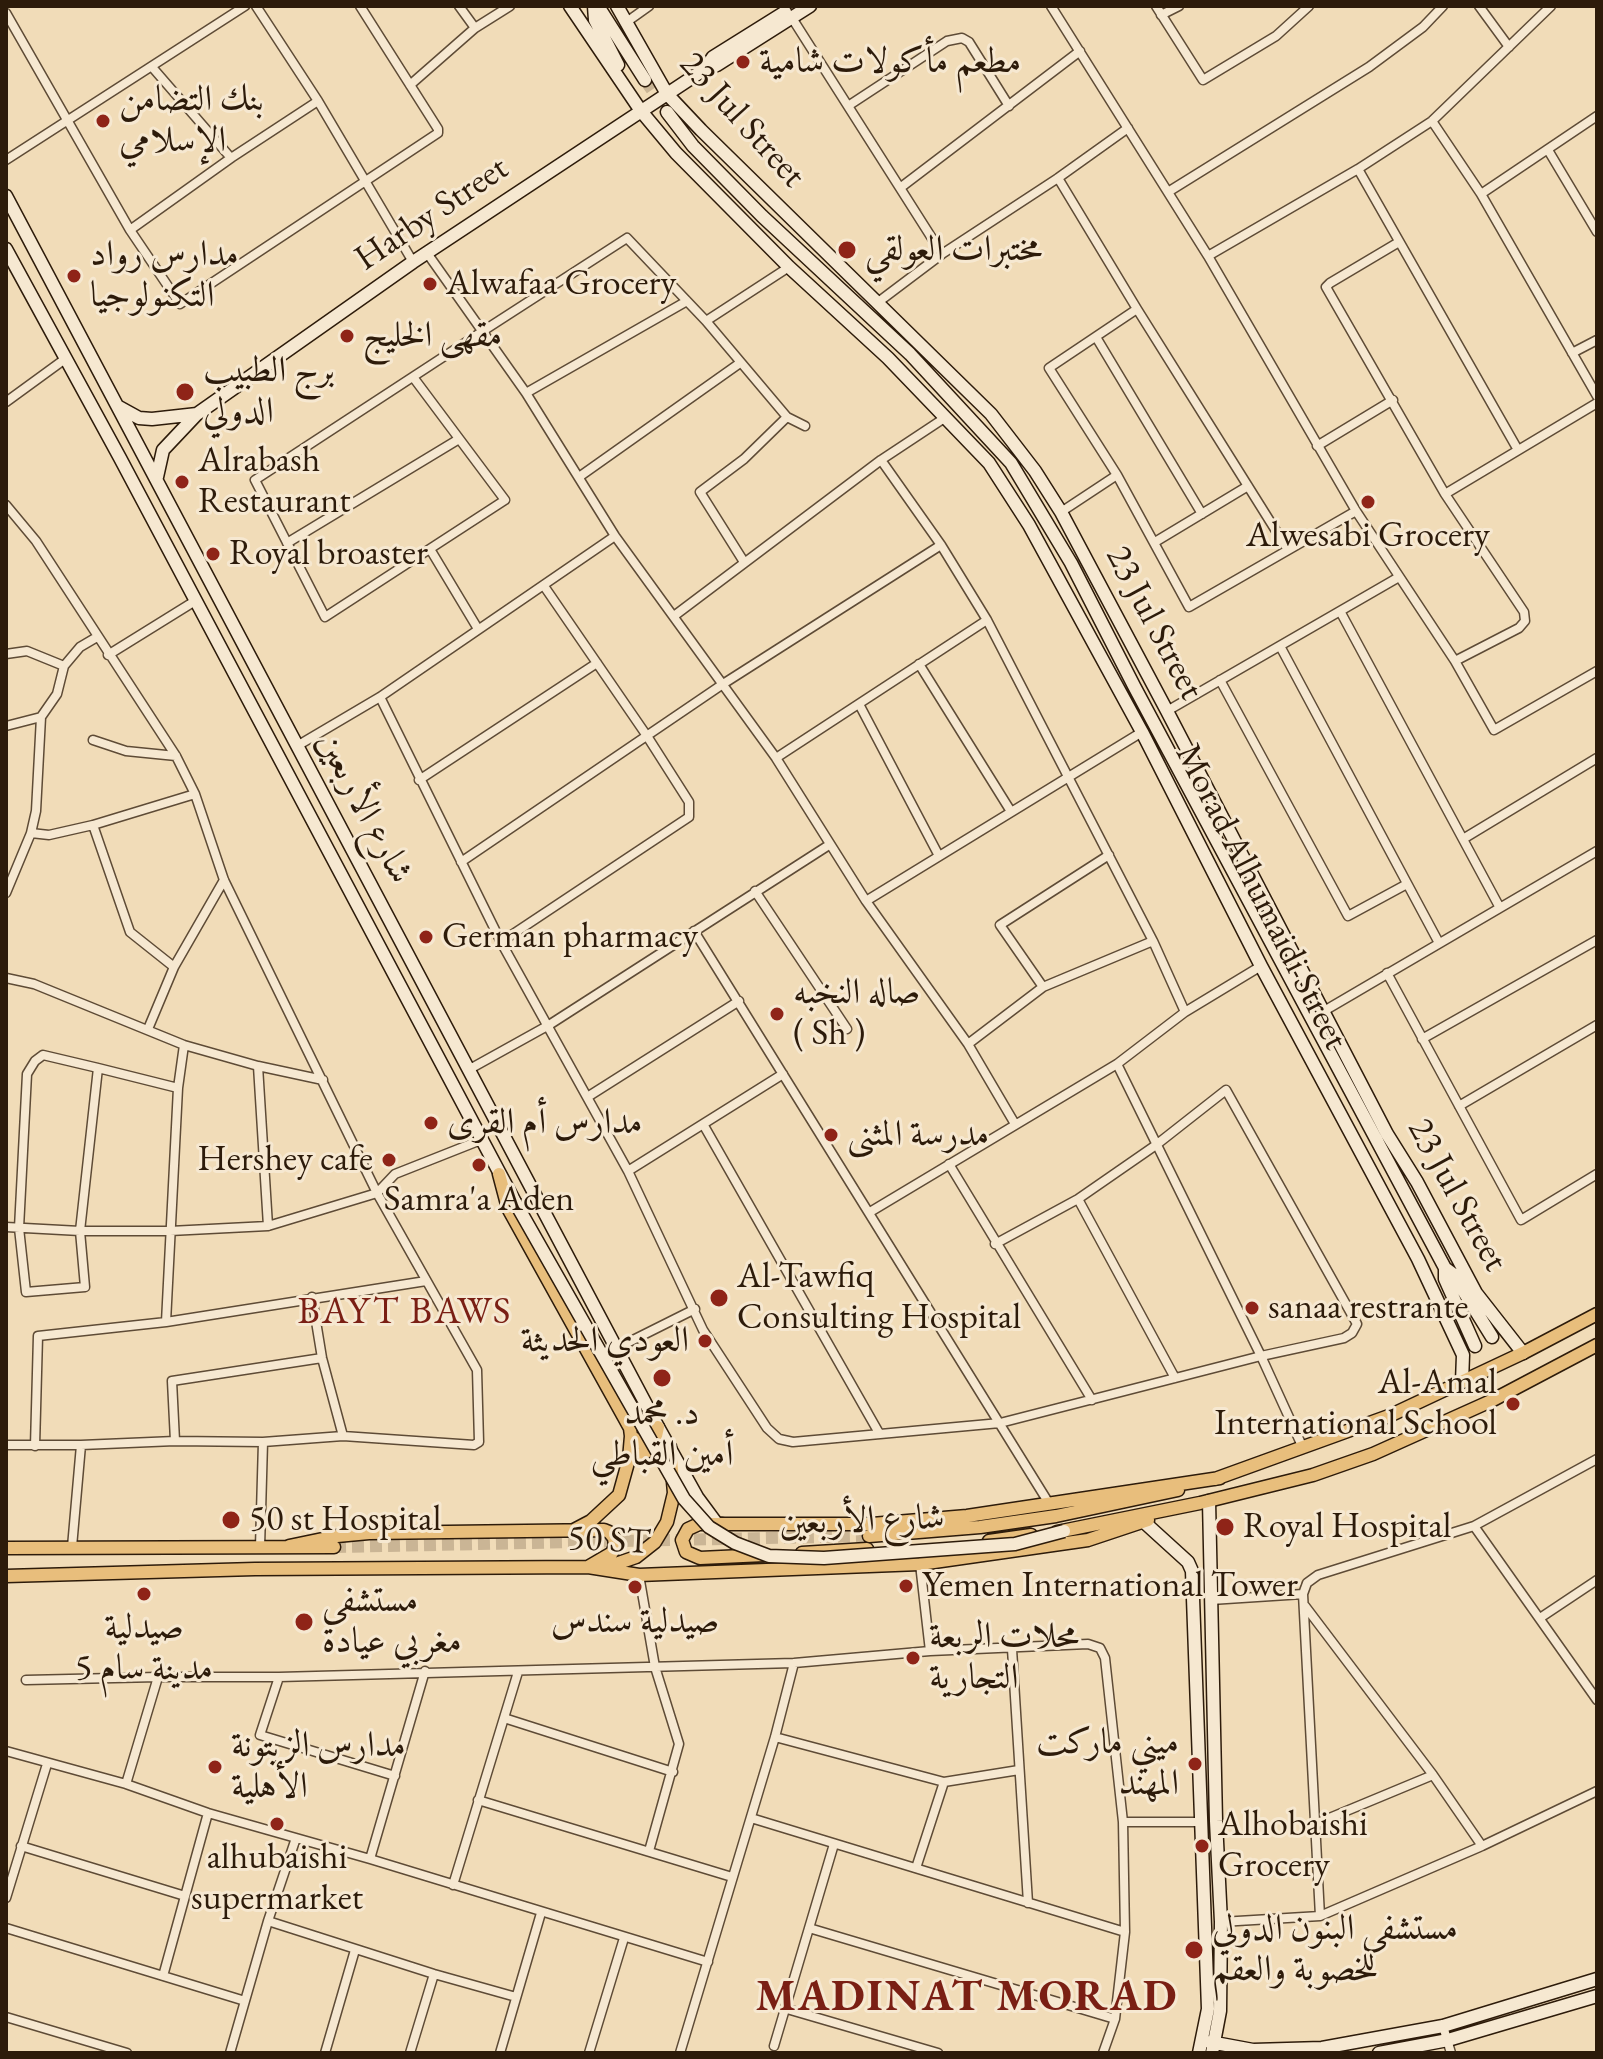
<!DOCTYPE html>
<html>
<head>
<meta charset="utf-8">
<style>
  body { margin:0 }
  #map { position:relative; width:1603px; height:2059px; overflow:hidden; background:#f1dcb8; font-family:"EB Garamond",serif }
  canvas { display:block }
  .frame { position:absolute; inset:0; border:8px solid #2d1b0a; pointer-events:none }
</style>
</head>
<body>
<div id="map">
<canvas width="1603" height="2059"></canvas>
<div class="frame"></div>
</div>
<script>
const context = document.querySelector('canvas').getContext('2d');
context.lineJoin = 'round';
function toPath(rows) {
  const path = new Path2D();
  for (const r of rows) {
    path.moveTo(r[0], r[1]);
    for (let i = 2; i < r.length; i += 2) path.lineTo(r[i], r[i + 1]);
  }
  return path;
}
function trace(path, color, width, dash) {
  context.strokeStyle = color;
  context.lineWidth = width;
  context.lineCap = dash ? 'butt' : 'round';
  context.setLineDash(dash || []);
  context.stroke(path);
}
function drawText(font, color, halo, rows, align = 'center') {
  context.font = font + ' "EB Garamond",Amiri,serif';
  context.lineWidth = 6;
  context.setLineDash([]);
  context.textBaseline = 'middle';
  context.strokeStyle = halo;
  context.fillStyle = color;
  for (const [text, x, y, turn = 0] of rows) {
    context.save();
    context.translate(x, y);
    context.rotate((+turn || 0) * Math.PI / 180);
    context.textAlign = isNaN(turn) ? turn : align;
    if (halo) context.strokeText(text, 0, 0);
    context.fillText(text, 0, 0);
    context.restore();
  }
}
trace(toPath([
  [645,80,667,112]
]), '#cab595', 12, [12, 6]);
trace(toPath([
  [334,1547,869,1536]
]), '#cab595', 12, [12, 6]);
const street = toPath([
  [256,6,318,101,413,262],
  [459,6,475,28],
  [1051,6,1208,256,1356,511,1455,661,1494,730,1597,671],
  [1156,6,1203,80,1276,36,1309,6],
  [1479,6,1509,47],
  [6,13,130,230,180,304,438,133,438,129,360,6],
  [1161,15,1179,6],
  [792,18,942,254],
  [628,21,649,6],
  [152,67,231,158],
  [410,85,475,28,510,6],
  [848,106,947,41,962,38,969,42,1009,106],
  [1432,121,1481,194,1597,396],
  [1548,150,1597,232],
  [6,160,245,6],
  [1358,169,1518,450],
  [1058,178,1137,309,1288,550],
  [900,188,1080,51],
  [1168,192,1369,67,1423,27,1443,6],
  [1481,194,1597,116],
  [130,230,231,158,318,101],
  [1399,242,1330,283,1326,287,1445,494,1524,612,1525,621,1519,628,1455,661],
  [427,253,526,393,615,536,776,758,866,901,968,1044,1015,1124],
  [1208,256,1358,169,1432,121,1551,6],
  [877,303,942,254,1058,178,1128,128],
  [1137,309,1049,368,1117,475,1189,607,1356,511],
  [706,321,789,267],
  [1096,337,1202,514],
  [1572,353,1597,340],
  [413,377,505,500,325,617,255,480,483,331,627,238,706,321,787,417,805,426],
  [526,393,687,301],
  [6,402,65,359],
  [1317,446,1393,400],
  [881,460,941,545,987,620,1153,941,1185,1012],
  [579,477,740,363],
  [1445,494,1597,403],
  [6,505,36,541,176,756,195,794,224,880,377,1193,477,1370,479,1442,474,1445,343,1436,263,1442,175,1441,81,1445,6,1445],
  [1061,512,1117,475],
  [1155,542,1248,486],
  [287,543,459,439],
  [430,549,478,629],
  [744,562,700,492,744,459,787,417],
  [1340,611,1500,908],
  [674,616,881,460,946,417],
  [1280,646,1439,943],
  [6,654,27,651,64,666],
  [108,655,195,601],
  [919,664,1010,810],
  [1220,680,1348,916,1407,884],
  [380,697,501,942,628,1171,703,1330,767,1428,779,1439,793,1442,1000,1423,1261,1356,1344,1338,1352,1333,1357,1324,1226,1090,1156,1145,1078,1199,995,1244],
  [859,704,939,856],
  [1167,711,1399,577],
  [6,726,41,717],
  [93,740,126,751,176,756],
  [297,746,380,697,615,536],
  [776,758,987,620],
  [419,780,597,663],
  [93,825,130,932,174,967],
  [31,833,49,835,93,825,195,794],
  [1463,839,1597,758],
  [461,862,723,684,941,545],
  [755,891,847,1029],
  [6,893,31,833,36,811,41,717,57,694,64,666,80,647,97,637],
  [866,901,1142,732],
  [694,931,1050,1505],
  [501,942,689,817,689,802,647,736,544,586],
  [1387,973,1521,1220,1597,1174],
  [6,978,34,984,184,1045,258,1066,323,1080],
  [1043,987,1000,925,1109,855],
  [1324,1011,1597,851],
  [148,1029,174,967,224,880],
  [1422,1039,1597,940],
  [968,1044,1043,987,1153,941],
  [1117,1064,1261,1356,1303,1448],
  [258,1066,268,1226],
  [98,1068,80,1231,85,1287,26,1292,19,1228,27,1074,35,1061,43,1055,98,1068,178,1088],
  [468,1070,549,1025,829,845],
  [589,1096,739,1001],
  [1459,1106,1597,1025],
  [703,1124,879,1433],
  [949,1164,1092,1400],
  [628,1171,783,1074],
  [1078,1199,1175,1378],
  [870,1212,1117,1064,1185,1012,1261,966],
  [6,1227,80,1231,170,1231,268,1226,377,1193,395,1174,481,1140],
  [312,1297,322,1358,343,1436],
  [166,1322,178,1088,184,1045],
  [617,1348,695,1309],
  [175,1441,172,1381,322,1358],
  [35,1446,38,1336,166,1322,426,1281],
  [1474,1526,1597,1700],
  [72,1547,81,1445],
  [260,1547,263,1442],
  [920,1564,930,1651],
  [639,1575,655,1667,679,1744,649,1851],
  [1211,1600,1303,1594],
  [1305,1606,1433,1775,1315,1824],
  [1540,1618,1597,1580],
  [1012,1649,1028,1903],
  [279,1677,260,1735,395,1776],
  [26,1680,158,1677],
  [504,1718,673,1772],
  [775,1737,944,1782,1019,1770],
  [6,1751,126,1784,208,1813,370,1859,708,1962],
  [1433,1775,1482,1846],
  [126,1784,158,1677,279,1677,794,1663,930,1651,1088,1644,1100,1648,1105,1658,1123,1822,1125,1932,1115,2019,1103,2053],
  [478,1800,732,1877],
  [751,1818,1125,1932],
  [1123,1822,1199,1822],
  [21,1846,185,1896],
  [370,1859,425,1671],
  [916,1868,944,1782],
  [453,1885,518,1672],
  [6,1898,47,1764],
  [1320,1916,1303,1594,1307,1583,1318,1575,1474,1526,1597,1459],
  [268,1921,434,1974,516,1997],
  [1221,1922,1320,1916,1482,1846,1597,1791],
  [6,1928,245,2001],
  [809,1928,1115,2019],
  [163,1976,208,1813],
  [787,2009,938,2053],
  [6,2017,127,2053],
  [1443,2026,1451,2053],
  [774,2046,834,1844],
  [230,2053,268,1921,296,1838],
  [325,2053,355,1950],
  [410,2053,434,1974],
  [500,2053,541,1913],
  [589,2053,624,1938],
  [680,2053,775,1737,794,1663]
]);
const secondary = toPath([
  [570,6,641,111,676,153,789,267,888,358,989,463,1029,525,1142,732,1261,966,1418,1259,1463,1355,1462,1382],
  [594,6,595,20,618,65],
  [598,6,645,80],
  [617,6,667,94,701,130,991,414,1035,471,1061,512,1167,711,1387,1134,1417,1182,1476,1293,1523,1353],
  [705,69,713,57,785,12],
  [667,112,693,146,762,216,910,354,1011,463,1071,563,1134,686,1445,1268,1453,1274,1492,1337],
  [6,196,658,1427,697,1497,717,1524,722,1524],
  [6,249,120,458,515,1202],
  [119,407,139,418,152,419,197,414],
  [157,477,163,450,197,414,413,262,705,69,717,65,810,6],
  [1445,1268,1445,1279,1475,1346],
  [1209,1501,1216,1821,1221,1922,1220,2011,1212,2053],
  [1144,1522,1188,1562,1192,1571,1208,2009,1199,2053],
  [1210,2042,1253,2050,1322,2048,1443,2026,1597,1979],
  [1379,2053,1448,2040,1597,1996]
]);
const primary = toPath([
  [499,1174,508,1208,630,1428,631,1436,629,1459,619,1495,591,1521,572,1531],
  [631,1436,639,1442,649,1442,656,1436,658,1427],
  [1215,1479,1389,1416,1523,1353,1597,1314],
  [1057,1532,1200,1503,1313,1475,1373,1454,1491,1401,1597,1345],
  [869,1536,980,1527,1056,1516,1178,1490],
  [989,1541,1031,1535],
  [289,1546,337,1536,369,1533,604,1530,609,1532,614,1538,615,1546,612,1553,588,1567],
  [6,1548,334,1547],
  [802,1553,867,1549],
  [764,1555,700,1558,686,1552,682,1540,688,1529,699,1524,872,1524,967,1516,1220,1478],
  [607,1567,636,1557,655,1542,667,1522,674,1493,670,1447,650,1450,629,1459],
  [6,1576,255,1569,588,1567,639,1575,920,1564,1088,1540,1148,1520]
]);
trace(street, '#5e4b36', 11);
trace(secondary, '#2d1b0a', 15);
trace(primary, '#2d1b0a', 15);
trace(street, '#f6e8d1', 8);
trace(secondary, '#f6e8d1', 12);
trace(primary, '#e8be7c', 12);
const secondaryBridge = toPath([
  [515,1202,684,1499,709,1527,735,1543,769,1556,824,1558,1015,1544,1064,1531]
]);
trace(secondaryBridge, '#2d1b0a', 15, []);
trace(secondaryBridge, '#f6e8d1', 12);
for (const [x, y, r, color] of [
  [743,62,8,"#8f2418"],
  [103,121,8,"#8f2418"],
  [847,250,10,"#8f2418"],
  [74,276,8,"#8f2418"],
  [430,284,8,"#8f2418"],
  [347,336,8,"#8f2418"],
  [185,392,10,"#8f2418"],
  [182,482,8,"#8f2418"],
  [1368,502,8,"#8f2418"],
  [213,554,8,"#8f2418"],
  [426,937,8,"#8f2418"],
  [777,1014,8,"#8f2418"],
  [431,1123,8,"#8f2418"],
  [831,1135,8,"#8f2418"],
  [389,1160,8,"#8f2418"],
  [479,1165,8,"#8f2418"],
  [719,1298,10,"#8f2418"],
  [1252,1308,8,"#8f2418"],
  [705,1341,8,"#8f2418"],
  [662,1378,10,"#8f2418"],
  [1513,1404,8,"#8f2418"],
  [231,1520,10,"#8f2418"],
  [1225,1527,10,"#8f2418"],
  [906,1586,8,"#8f2418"],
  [635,1587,8,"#8f2418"],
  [144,1594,8,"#8f2418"],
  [304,1622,10,"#8f2418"],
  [913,1658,8,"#8f2418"],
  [1195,1764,8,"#8f2418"],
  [215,1767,8,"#8f2418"],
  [277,1824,8,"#8f2418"],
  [1202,1846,8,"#8f2418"],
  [1194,1950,10,"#8f2418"]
]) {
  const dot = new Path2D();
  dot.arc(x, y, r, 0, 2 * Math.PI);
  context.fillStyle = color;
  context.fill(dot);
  trace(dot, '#f6e8d1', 3);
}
drawText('36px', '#2d1b0a', '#f6e8d1', [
  ["مطعم مأكولات شامية",759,62],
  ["بنك التضامن",119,100],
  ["الإسلامي",119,141],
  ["مختبرات العولقي",865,250],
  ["مدارس رواد",90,255],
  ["التكنولوجيا",90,296],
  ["Alwafaa Grocery",446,284],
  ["مقهى الخليج",363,336],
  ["برج الطبيب",203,371],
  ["الدولي",203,412],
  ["Alrabash",198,461],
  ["Restaurant",198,502],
  ["Alwesabi Grocery",1368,536,"center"],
  ["Royal broaster",229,554],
  ["German pharmacy",442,937],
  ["صاله النخبه",793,993],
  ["( Sh )",793,1034],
  ["مدارس أم القرى",447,1123],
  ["مدرسة المثنى",847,1135],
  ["Hershey cafe",373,1160,"right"],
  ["Samra'a Aden",479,1200,"center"],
  ["Al-Tawfiq",737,1277],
  ["Consulting Hospital",737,1318],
  ["sanaa restrante",1268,1308],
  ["العودي الحديثة",689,1341,"right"],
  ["Al-Amal",1497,1383,"right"],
  ["International School",1497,1424,"right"],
  ["د. محمد",662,1414,"center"],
  ["أمين القباطي",662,1455,"center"],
  ["50 st Hospital",249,1520],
  ["Royal Hospital",1243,1527],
  ["Yemen International Tower",922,1586],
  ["مستشفى",322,1601],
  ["مغربي عيادة",322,1642],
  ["صيدلية سندس",635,1622,"center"],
  ["صيدلية",144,1628,"center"],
  ["مدينة سام 5",144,1669,"center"],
  ["محلات الربعة",929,1637],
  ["التجارية",929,1678],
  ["ميني ماركت",1179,1743,"right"],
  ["المهند",1179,1784,"right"],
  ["مدارس الزيتونة",231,1746],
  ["الأهلية",231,1787],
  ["Alhobaishi",1218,1825],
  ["Grocery",1218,1866],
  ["alhubaishi",277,1858,"center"],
  ["supermarket",277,1899,"center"],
  ["مستشفى البنون الدولي",1212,1929],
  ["للخصوبة والعقم",1212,1970]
], 'left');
drawText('36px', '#2d1b0a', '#f6e8d1', [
  ["23 Jul Street",742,120,48],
  ["Harby Street",432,214,-34],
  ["23 Jul Street",1154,623,62],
  ["شارع الأربعين",364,808,62],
  ["Morad Alhumaidi Street",1261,897,63],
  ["23 Jul Street",1457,1195,61],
  ["شارع الأربعين",862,1521,-2],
  ["50 ST",609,1541,3]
]);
context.letterSpacing = '2px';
drawText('38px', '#7a1f14', '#f6e8d1', [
  ["BAYT BAWS",405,1313]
]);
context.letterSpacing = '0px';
context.letterSpacing = '2px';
drawText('bold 44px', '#7a1f14', '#f6e8d1', [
  ["MADINAT MORAD",967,1998]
]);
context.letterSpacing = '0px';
</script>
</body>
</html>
